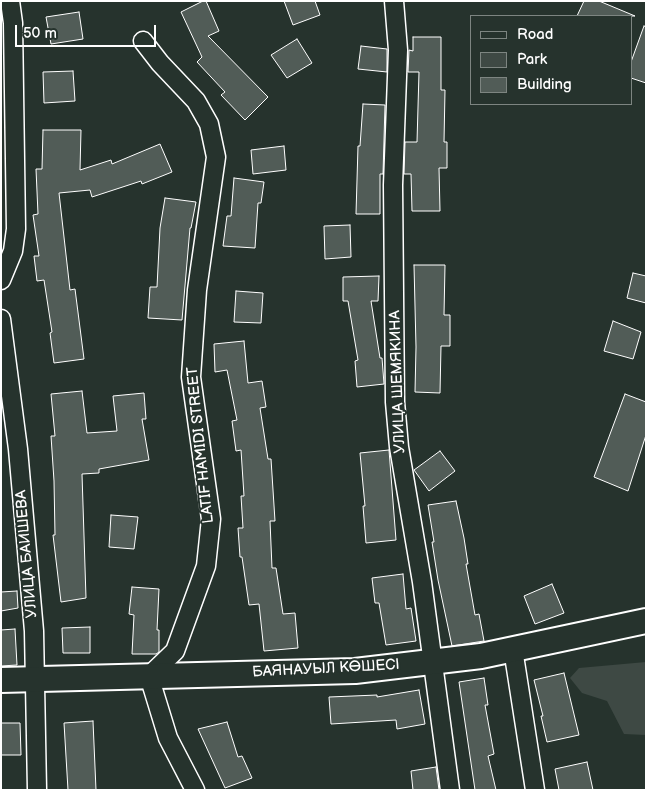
<!DOCTYPE html>
<html>
<head>
<meta charset="utf-8">
<style>
  body { margin:0 }
  #map { position:relative; width:647px; height:791px; overflow:hidden; background:#26332d; font-family:"Balsamiq Sans",sans-serif }
  canvas { display:block }
  .frame { position:absolute; inset:0; border:2px solid #fff; pointer-events:none }
  .legend { position:absolute; left:470px; top:15px; width:162px; height:90px; box-sizing:border-box; background:#26332d; border:1px solid #7d8581; margin:0; padding:6px 9px; list-style:none; font-size:15px; color:#fff }
  .legend li { display:flex; align-items:center; gap:10px; height:25px }
  .legend b { width:25px; border:1px solid #7d8581 }
  .scale { position:absolute; left:15px; top:25px; width:141px; height:22px; box-sizing:border-box; border:2px solid #fff; border-top:0; padding-left:6px; font-size:15px; line-height:18px; white-space:nowrap; color:#fff; -webkit-text-stroke:4px #26332d; paint-order:stroke }
</style>
</head>
<body>
<div id="map">
<canvas width="647" height="791"></canvas>
<div class="frame"></div>
<ul class="legend">
<li><b style="height:6px;background:#26332d"></b>Road</li>
<li><b style="height:14px;background:#3e4944"></b>Park</li>
<li><b style="height:14px;background:#515c57"></b>Building</li>
</ul>
<div class="scale">50 m</div>
</div>
<script>
const context = document.querySelector('canvas').getContext('2d');
context.lineJoin = 'round';
function paint(path, color) {
  context.fillStyle = color;
  context.fill(path, 'evenodd');
}
function toPath(rows) {
  const path = new Path2D();
  for (const r of rows) {
    path.moveTo(r[0], r[1]);
    for (let i = 2; i < r.length; i += 2) path.lineTo(r[i], r[i + 1]);
  }
  return path;
}
function trace(path, color, width, dash) {
  context.strokeStyle = color;
  context.lineWidth = width;
  context.lineCap = dash ? 'butt' : 'round';
  context.setLineDash(dash || []);
  context.stroke(path);
}
function drawText(font, color, halo, rows, align = 'center') {
  context.font = font + ' "Balsamiq Sans",sans-serif';
  context.lineWidth = 4;
  context.setLineDash([]);
  context.textBaseline = 'middle';
  context.strokeStyle = halo;
  context.fillStyle = color;
  for (const [text, x, y, turn = 0] of rows) {
    context.save();
    context.translate(x, y);
    context.rotate((+turn || 0) * Math.PI / 180);
    context.textAlign = isNaN(turn) ? turn : align;
    if (halo) context.strokeText(text, 0, 0);
    context.fillText(text, 0, 0);
    context.restore();
  }
}
paint(toPath([
  [646,662,646,735,624,734,607,701,582,693,570,678,579,668]
]), '#3e4944');
const building = toPath([
  [203,1,206,1,219,31,208,36,268,97,245,120,221,95,225,92,197,62,202,57,181,12,203,1],
  [284,1,315,1,320,15,293,25,284,1],
  [584,1,599,1,635,16,577,16,584,1],
  [79,12,83,39,51,44,46,17,79,12],
  [644,26,646,27,646,83,631,78,631,62,644,26],
  [413,37,441,37,441,90,445,90,444,142,447,142,447,168,439,168,440,211,412,211,411,174,404,174,405,142,417,142,419,72,408,72,409,50,413,51,413,37],
  [297,39,312,63,287,78,271,55,297,39],
  [361,46,387,49,387,72,358,69,361,46],
  [73,71,75,101,44,103,43,72,73,71],
  [363,104,385,105,383,174,380,174,380,214,356,214,358,146,360,146,363,104],
  [43,130,81,130,80,170,111,160,112,164,160,144,172,172,142,184,141,181,92,197,90,190,59,193,70,290,75,289,84,359,54,363,50,333,52,332,44,280,37,281,34,256,39,256,33,215,38,214,36,169,42,169,43,130],
  [284,146,286,170,253,174,251,150,284,146],
  [234,178,264,182,261,203,258,203,255,248,223,246,227,216,231,216,234,178],
  [165,198,196,202,191,228,190,228,182,320,148,318,150,287,157,287,160,228,165,198],
  [350,225,351,257,325,259,324,226,350,225],
  [414,265,445,265,444,315,450,315,450,346,441,346,440,393,415,392,416,347,414,265],
  [633,273,646,276,646,303,627,298,633,273],
  [379,276,378,301,371,301,380,358,382,358,384,384,357,387,355,361,358,360,348,301,343,301,343,277,379,276],
  [236,291,263,293,261,323,234,322,236,291],
  [613,321,641,332,633,359,604,351,613,321],
  [244,341,248,383,262,381,266,407,260,408,268,459,271,459,275,521,270,521,272,568,276,568,283,614,295,613,298,648,264,651,259,604,249,605,242,557,240,557,238,528,243,528,241,496,244,496,241,450,236,451,232,421,237,420,227,370,215,372,214,344,244,341],
  [82,391,87,433,117,431,113,396,144,393,146,419,142,419,149,460,99,469,99,473,82,474,86,598,61,602,53,535,55,535,54,481,51,436,55,436,51,394,82,391],
  [625,394,646,402,646,435,628,491,594,477,625,394],
  [389,450,396,540,366,543,363,506,365,506,360,453,389,450],
  [440,451,455,471,429,491,414,470,440,451],
  [456,501,464,538,468,564,466,564,475,615,479,614,484,641,452,646,438,580,432,542,434,542,428,505,456,501],
  [111,515,138,517,134,549,109,547,111,515],
  [403,574,406,609,411,608,416,641,386,645,379,603,375,603,372,578,403,574],
  [552,584,564,613,535,624,524,596,552,584],
  [132,587,159,589,157,630,159,630,159,652,156,654,132,654,134,615,129,614,132,587],
  [17,591,18,608,1,611,1,592,17,591],
  [90,627,90,653,63,653,62,628,90,627],
  [15,629,17,665,1,666,1,630,15,629],
  [564,673,579,735,547,742,541,716,543,716,534,680,564,673],
  [484,678,488,705,485,705,494,754,488,756,496,790,475,790,459,682,484,678],
  [419,690,425,724,397,729,396,720,331,724,329,697,377,695,377,697,419,690],
  [93,721,96,790,68,790,64,723,93,721],
  [227,722,238,757,242,756,252,778,225,788,198,729,227,722],
  [1,723,20,723,21,755,1,755,1,723],
  [587,762,593,790,559,790,555,769,587,762],
  [436,767,439,790,413,790,411,771,436,767]
]);
paint(building, '#515c57');
trace(building, '#fff', 1);
const street = toPath([
  [394,1,398,50,393,185,395,402,399,447,422,582,450,790],
  [143,41,160,63,196,101,209,124,216,157,197,290,191,377,211,519,206,566,175,651,149,676,168,738,195,790],
  [1,280,13,251,16,229,13,23,10,1],
  [1,319,18,449,34,631,37,790],
  [513,649,535,790]
]);
const secondary = toPath([
  [1,680,355,671,481,656,646,621]
]);
trace(street, '#fff', 21);
trace(secondary, '#fff', 28);
trace(street, '#26332d', 18);
trace(secondary, '#26332d', 24);
drawText('15px', '#fff', '#26332d', [
  ["УЛИЦА ШЕМЯКИНА",398,382,-92],
  ["LATIF HAMIDI STREET",201,445,-96],
  ["УЛИЦА БАИШЕВА",27,554,-95],
  ["БАЯНАУЫЛ КӨШЕСІ",326,669,-3]
]);
</script>
</body>
</html>
